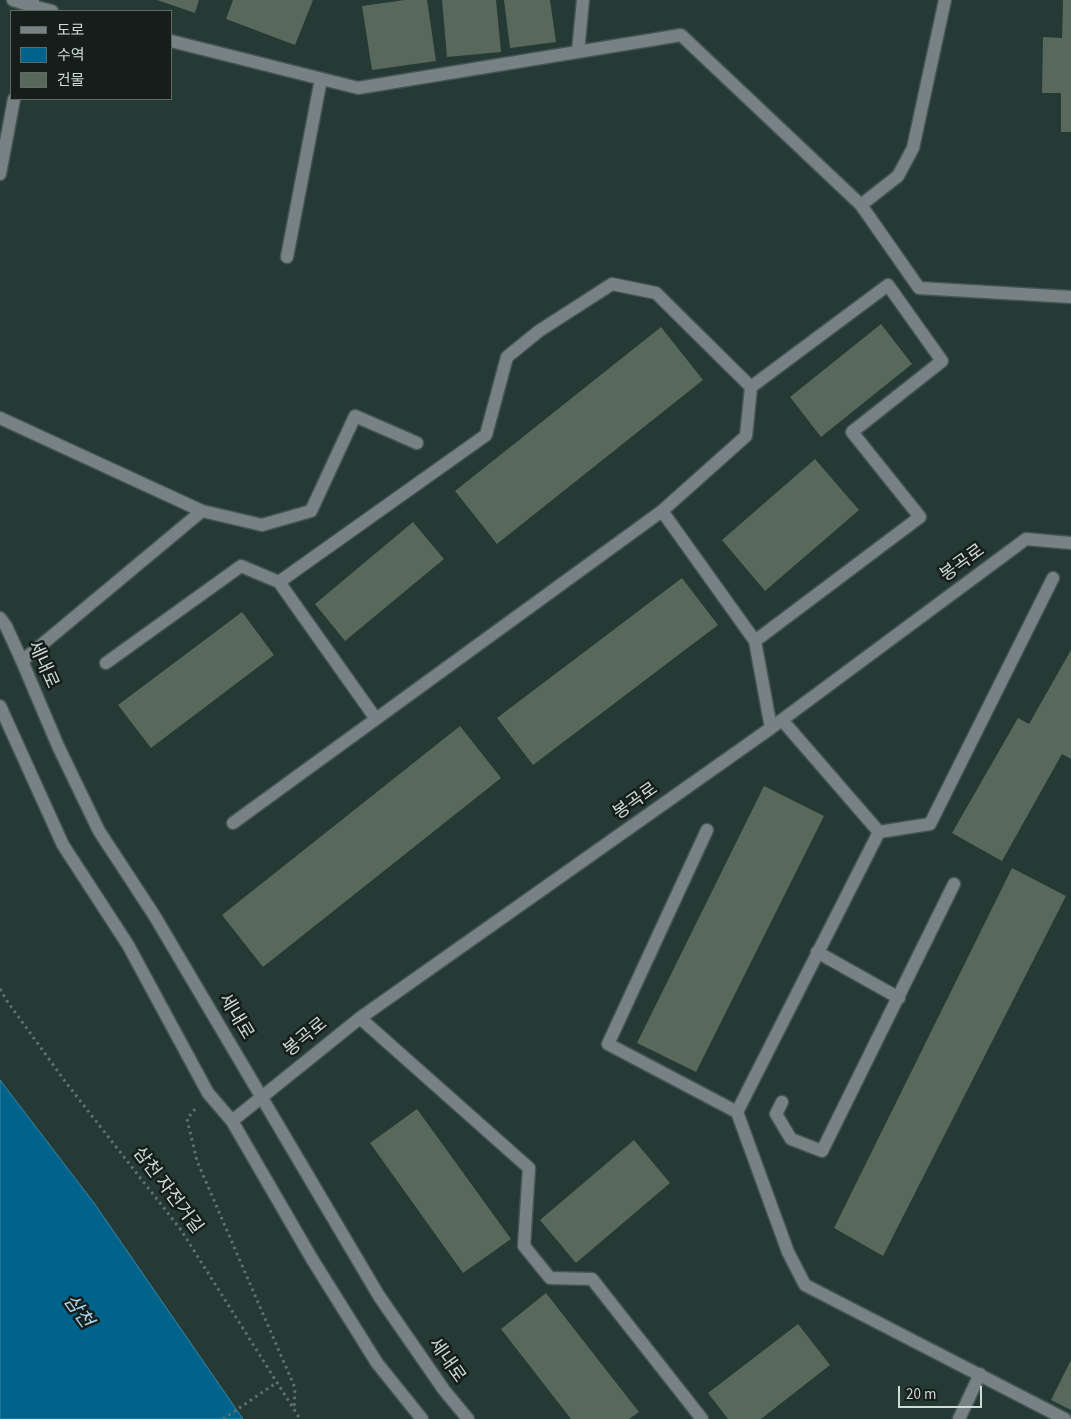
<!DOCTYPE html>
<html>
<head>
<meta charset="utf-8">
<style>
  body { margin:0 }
  #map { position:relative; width:1071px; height:1419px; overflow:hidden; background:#253935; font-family:"Source Sans 3","Noto Sans KR",sans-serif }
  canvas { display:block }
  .legend { position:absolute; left:10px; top:10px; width:162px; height:90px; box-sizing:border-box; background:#161e1c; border:1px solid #606a67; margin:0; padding:6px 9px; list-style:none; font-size:15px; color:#d0dbd8 }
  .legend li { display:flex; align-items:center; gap:10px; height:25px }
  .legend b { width:25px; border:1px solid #606a67 }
  .scale { position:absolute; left:898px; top:1386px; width:84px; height:22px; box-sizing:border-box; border:2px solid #d0dbd8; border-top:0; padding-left:6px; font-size:15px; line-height:18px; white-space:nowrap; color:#d0dbd8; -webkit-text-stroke:4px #161e1c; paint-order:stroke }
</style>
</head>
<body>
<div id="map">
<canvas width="1071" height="1419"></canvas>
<ul class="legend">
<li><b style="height:6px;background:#788284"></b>도로</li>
<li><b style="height:14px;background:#00638c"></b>수역</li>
<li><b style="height:14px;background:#58685b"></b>건물</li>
</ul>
<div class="scale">20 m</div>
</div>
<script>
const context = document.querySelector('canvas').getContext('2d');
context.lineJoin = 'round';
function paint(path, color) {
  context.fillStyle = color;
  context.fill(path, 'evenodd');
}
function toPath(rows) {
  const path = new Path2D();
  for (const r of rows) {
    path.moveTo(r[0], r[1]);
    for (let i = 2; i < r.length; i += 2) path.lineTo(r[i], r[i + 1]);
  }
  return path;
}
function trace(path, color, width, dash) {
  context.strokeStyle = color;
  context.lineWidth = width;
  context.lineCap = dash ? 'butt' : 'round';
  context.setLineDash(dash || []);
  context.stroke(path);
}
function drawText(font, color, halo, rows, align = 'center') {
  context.font = font + ' "Source Sans 3","Noto Sans KR",sans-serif';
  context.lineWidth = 5;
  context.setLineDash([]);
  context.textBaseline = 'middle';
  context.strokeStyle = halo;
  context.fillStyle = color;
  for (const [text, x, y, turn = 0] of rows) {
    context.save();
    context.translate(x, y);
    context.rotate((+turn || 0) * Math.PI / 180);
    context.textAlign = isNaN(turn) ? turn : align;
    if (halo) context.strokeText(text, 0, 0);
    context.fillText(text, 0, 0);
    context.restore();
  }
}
const water = toPath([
  [0,1080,94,1203,243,1419,0,1419,0,1080]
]);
paint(water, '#00638c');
trace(water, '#3e87a3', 1);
paint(toPath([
  [157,0,199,0,195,13],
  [233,0,313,0,295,45,226,19],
  [405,0,427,0,436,61,372,70,362,6],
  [442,0,496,0,501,52,447,57],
  [504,0,550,0,556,42,510,48],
  [1063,0,1071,0,1071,132,1061,132,1061,93,1042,93,1043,37,1062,38],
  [881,324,912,364,821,437,790,397],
  [661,327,703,380,497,544,455,491],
  [815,459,859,510,765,591,722,540],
  [413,522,444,559,345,641,315,604],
  [682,578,718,625,533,765,497,718],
  [242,612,274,655,151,748,118,705],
  [1071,650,1071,759,1062,754,1002,861,952,833,1018,718,1029,724],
  [460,726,501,778,263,967,222,915],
  [764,786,824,816,696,1072,637,1043],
  [1012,868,1066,896,883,1256,834,1228],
  [417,1109,511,1239,463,1273,370,1143],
  [634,1140,670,1183,576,1263,540,1220],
  [546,1293,639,1412,629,1419,571,1419,501,1329],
  [798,1324,830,1365,761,1419,728,1419,708,1393],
  [1071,1360,1071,1410,1051,1400]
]), '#58685b');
const minor = toPath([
  [13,0,32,6,31,11],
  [33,0,32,6,52,11],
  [171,41,358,88,681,35,861,205,919,288,1071,297],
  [578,52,583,0],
  [0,174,14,99],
  [861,205,898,176,913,148,945,0],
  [287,257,321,79],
  [0,418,202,511],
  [279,582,376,719],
  [0,618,6,626,22,661,58,746,99,831,154,915,379,1296,444,1390,468,1419],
  [755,641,920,517,852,432,942,361,888,285,751,387,746,436,662,511,755,641,771,728],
  [22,661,202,511,262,525,311,511,355,416,417,443],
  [106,663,241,566,279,582,486,435,507,357,539,331,612,284,656,293,751,387],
  [0,706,63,845,128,945,208,1093,232,1121,312,1259,377,1363,422,1419],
  [782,720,879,832,737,1112,788,1252,805,1285,1065,1419],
  [233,823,662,511],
  [707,830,608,1044,737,1112],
  [879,832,930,824,1053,578],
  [817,952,899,998],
  [360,1018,529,1168,524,1246,550,1278,592,1279,702,1419],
  [782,1102,776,1114,791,1139,822,1151,954,884],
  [232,1121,360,1018,771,728,1026,539,1071,543],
  [959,1419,980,1374]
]);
trace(minor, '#445652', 15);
trace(toPath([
  [0,989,7,1001,67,1084,181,1230,300,1419],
  [195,1109,187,1119,197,1161,295,1388,294,1410],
  [223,1419,276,1383]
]), '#61726f', 3, [2.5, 4]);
trace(minor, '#788284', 12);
drawText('18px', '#d0dbd8', '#161e1c', [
  ["봉곡로",963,564,-36],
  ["세내로",42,665,66],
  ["봉곡로",636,802,-35],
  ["세내로",235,1017,59],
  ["봉곡로",306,1038,-39],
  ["삼천 자전거길",167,1191,53],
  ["세내로",446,1361,55]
]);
drawText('italic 19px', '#a9d8f4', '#161e1c', [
  ["삼천",77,1312,54]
]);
</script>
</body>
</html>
